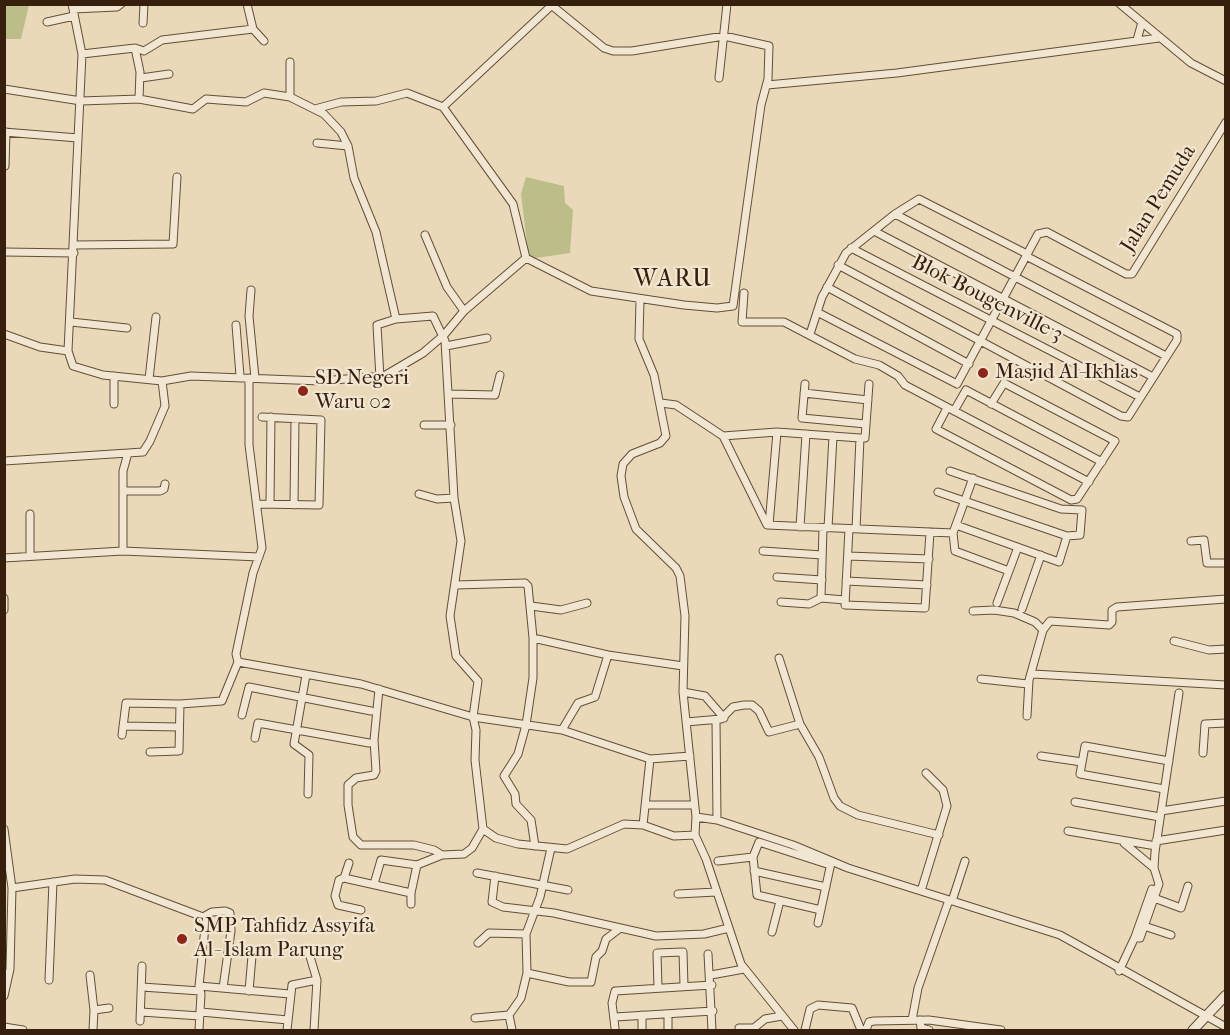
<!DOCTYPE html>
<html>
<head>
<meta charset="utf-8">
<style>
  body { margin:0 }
  #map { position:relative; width:1230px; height:1035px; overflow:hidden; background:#e9d9b8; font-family:"IM FELL French Canon",serif }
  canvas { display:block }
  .frame { position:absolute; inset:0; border:6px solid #361f0c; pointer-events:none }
</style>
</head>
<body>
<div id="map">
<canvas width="1230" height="1035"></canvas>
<div class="frame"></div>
</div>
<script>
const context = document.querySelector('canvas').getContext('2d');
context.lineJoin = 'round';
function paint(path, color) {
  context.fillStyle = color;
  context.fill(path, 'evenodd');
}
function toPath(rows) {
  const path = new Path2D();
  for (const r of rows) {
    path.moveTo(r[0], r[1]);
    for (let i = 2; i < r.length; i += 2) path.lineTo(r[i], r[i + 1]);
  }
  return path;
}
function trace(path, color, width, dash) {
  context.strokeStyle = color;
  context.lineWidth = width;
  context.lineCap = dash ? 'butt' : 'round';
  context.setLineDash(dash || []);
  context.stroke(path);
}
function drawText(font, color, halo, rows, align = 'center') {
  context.font = font + ' "IM FELL French Canon",serif';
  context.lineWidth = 4.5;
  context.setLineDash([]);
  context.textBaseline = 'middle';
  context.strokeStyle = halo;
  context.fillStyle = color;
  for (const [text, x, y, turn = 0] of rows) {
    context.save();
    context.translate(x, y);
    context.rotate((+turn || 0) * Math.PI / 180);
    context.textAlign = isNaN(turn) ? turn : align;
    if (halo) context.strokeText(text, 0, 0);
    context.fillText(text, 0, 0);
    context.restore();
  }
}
paint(toPath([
  [4,5,29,5,21,39,5,39],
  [526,177,564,186,565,203,573,210,570,253,529,259,521,194]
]), '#bdbd8a');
const minor = toPath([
  [72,4,82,54,68,351,73,366,103,375,162,381,191,376,321,381,384,376,423,353,444,335,464,311,526,258],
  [247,4,253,29,264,41],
  [1120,4,1191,63,1226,81],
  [73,9,117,7,121,4],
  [47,22,74,16],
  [143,23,144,4],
  [1137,40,1142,22],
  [135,48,140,72,139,99],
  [82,54,135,48,144,51,162,40,253,29],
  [141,78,169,74],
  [719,78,727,4],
  [767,85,897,73,1159,38],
  [4,89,81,101,139,99,193,109,206,99,246,102,264,93,290,97,324,114,341,132,348,146,354,178,376,232,396,319],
  [290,97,290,62],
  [443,107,513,204,526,258,591,291,684,305,717,308,733,306,761,105,768,79,769,46,724,36,632,51,613,51,604,48,550,4],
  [315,109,341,102,376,101,407,93,443,107,551,6],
  [4,132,78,138],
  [317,143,348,146],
  [5,166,6,132],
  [895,214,1166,356],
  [874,231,1153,377],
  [425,235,447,287,464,311],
  [75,245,173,244,177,177],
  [851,248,1140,397],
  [4,252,74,253],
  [838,265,1121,416,1128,417,1177,340,1177,334,1026,256],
  [827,287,969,364],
  [251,290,249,316,255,378],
  [744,293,742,322,784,322,855,359,879,365,898,376,905,385,1089,482],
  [640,300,639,339,654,375,666,436,660,443,632,454,623,464,621,476,624,497,636,529,676,568,680,576,685,616,683,692,696,817,695,835,706,859,741,964,794,1030],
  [817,312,957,384,1038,234,1047,232,1126,274,1132,274,1226,122],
  [71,322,127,328],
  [236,325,240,376],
  [4,334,40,347,68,351],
  [810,334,822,297,846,253,895,214,919,199,1027,254],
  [446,346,487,338],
  [114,376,114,404],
  [380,378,377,325,396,319,433,316,445,341,454,498,461,541,450,616,456,656,478,681,473,717,476,730,475,760,483,829,496,838,518,844,567,849,624,824,643,825,674,836,695,835],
  [149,379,156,317],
  [805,384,802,418,866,424],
  [804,393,868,400],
  [449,394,495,395,500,375],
  [661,403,676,405,723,436,767,525,953,533,973,478],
  [947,408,936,429,1071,500,1077,499,1115,441,1004,383,991,404],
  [954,411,966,390,1102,462],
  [424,425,451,425],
  [723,436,777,432,860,438,856,529],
  [860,438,865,438,869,384],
  [4,461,128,453],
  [124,491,160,491,164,489,165,484],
  [938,492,1067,536,1080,535,1082,510,1061,509,950,471],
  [419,494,437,499,454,498],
  [258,504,319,505,321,420,262,417],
  [270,504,271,417],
  [294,505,295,419],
  [30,514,30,556],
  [769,525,777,432],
  [956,525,1059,562,1067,536],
  [800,527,806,434],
  [828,528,833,436],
  [849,529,845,605,925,608,930,532],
  [953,533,955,551,1009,571],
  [1191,541,1204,540,1207,563,1226,563],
  [123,551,123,471,128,453,143,452,150,441,165,406,162,381],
  [763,551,822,555],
  [848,556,929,559],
  [4,558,123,551,259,557],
  [777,577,822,580],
  [846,581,927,585],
  [456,585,525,583,528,586,533,638,608,655,683,666],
  [4,598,4,610],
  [821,598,823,528],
  [781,602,809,604,821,598,845,600],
  [997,603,1018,547],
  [531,606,561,610,587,603],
  [1022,609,1041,555],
  [973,611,994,610,1014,613,1035,622,1043,630],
  [533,638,533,678,526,725,518,754,504,776,515,794,516,804,531,820,535,846],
  [1174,641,1209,650,1226,649],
  [238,662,361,684,473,717,562,730,650,759,690,756],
  [1033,674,1226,685],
  [306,675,294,744,309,755,308,794],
  [981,679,1028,684],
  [379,689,374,740,376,771,374,775,356,778,348,785,348,805,353,837,361,845,414,845,434,850,442,855],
  [683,692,705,696,724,718],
  [242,715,249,687,371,711],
  [1027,716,1029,680,1043,630,1050,621,1109,625,1112,622,1112,610,1117,607,1226,599],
  [716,720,717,820],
  [686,722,721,719,733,707,744,705,752,705,759,711,769,732,800,724,779,658],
  [800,724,819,757,834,798,840,806,858,815,939,835],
  [123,726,179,727],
  [562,730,578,703,595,697,608,655],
  [122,735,126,703,180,704,222,701,238,662,236,654,253,573,262,548,249,445,249,378],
  [255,738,258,723,369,743],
  [150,752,179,751,180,704],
  [1203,753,1205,724,1226,723],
  [1041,756,1082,762],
  [1164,789,1080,774,1085,746,1169,761],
  [1075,802,1160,817],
  [647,805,694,805],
  [1161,811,1226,801],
  [696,817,717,820,793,845,848,868,1060,935,1226,1027],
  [643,825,650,759],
  [4,829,12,888,10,969,4,996],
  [1068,831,1156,846],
  [1156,841,1226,830],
  [1124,843,1154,868],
  [718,861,753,857],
  [417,865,442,855,464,854,472,848,483,829],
  [754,871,826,887],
  [477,873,568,890],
  [495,876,492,902,503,907,554,913,656,936,704,934,729,928],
  [344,878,349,863],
  [374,884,381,860,417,865,411,893],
  [12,888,75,879,105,880,203,917],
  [921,891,947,806,943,790,926,773],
  [678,894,716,892],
  [1154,898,1181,908,1188,886],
  [952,901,965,861],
  [361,910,338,905,335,896,339,880,344,878,411,893,411,904],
  [821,910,757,895,753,857,759,842,830,865],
  [203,917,212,912,225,911,230,913,231,931,223,988],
  [818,923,831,863],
  [1144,926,1171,935],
  [772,932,780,901],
  [1135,937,1152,889],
  [478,943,489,933,526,934],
  [308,950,317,980,314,1030],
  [708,954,712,1030],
  [1119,971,1135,937,1140,938,1159,884,1154,868,1155,852,1179,693],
  [527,973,569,982,591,982,596,957,602,951,606,939,619,929],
  [90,975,94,1010,93,1030],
  [711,975,744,969],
  [49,980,53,882],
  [199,986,205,927,203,917],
  [142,987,200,991],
  [658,988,657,953,683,952,684,986],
  [249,991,252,956],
  [94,1010,109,1008],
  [141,1012,200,1016],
  [201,1012,288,1020],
  [668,1014,668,1030],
  [509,1015,512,1030],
  [642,1015,642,1030],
  [615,1017,713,1011],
  [475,1018,509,1015,521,998,527,973,526,934,540,897,551,848],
  [912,1020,918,988,949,900],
  [920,1020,921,1028,929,1030],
  [140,1021,142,966],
  [4,1027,23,1030],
  [615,1028,612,1003,615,991,712,985],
  [739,1028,754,1028,765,1019,782,1016],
  [199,1030,201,994,199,986,290,994],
  [287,1030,292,985,317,980],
  [805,1030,810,1009,818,1005,852,1008,861,1030],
  [866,1030,869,1022,874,1021,929,1020,1001,1030]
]);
const tertiary = toPath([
  [1193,1030,1226,995]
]);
trace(minor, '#634e37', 9);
trace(tertiary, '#634e37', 11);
trace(minor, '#f1e6d1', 7);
trace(tertiary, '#f1e6d1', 9);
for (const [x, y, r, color] of [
  [983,373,6,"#8f2418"],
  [303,391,6,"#8f2418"],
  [182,939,6,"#8f2418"]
]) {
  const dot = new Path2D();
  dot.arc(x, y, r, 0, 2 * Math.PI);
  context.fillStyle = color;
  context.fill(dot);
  trace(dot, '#f1e6d1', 2);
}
drawText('21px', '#361f0c', '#f1e6d1', [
  ["Jalan Pemuda",1159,199,-58],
  ["Blok Bougenville 3",987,299,27]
]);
drawText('21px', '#361f0c', '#f1e6d1', [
  ["Masjid Al-Ikhlas",995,373],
  ["SD Negeri",315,379],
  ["Waru 02",315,403],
  ["SMP Tahfidz Assyifa",194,927],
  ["Al- Islam Parung",194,951]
], 'left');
context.letterSpacing = '1.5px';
drawText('24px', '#361f0c', '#f1e6d1', [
  ["WARU",673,280]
]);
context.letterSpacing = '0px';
</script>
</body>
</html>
